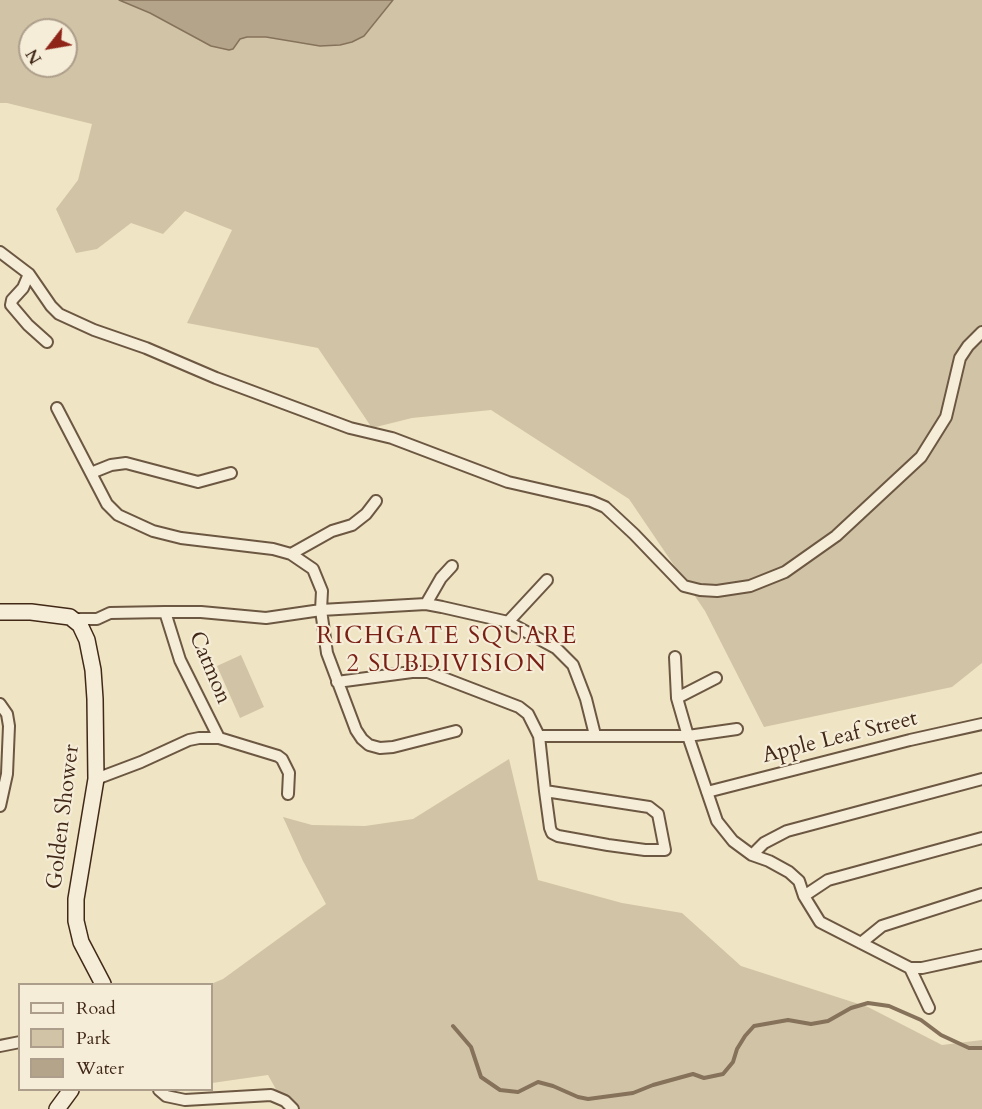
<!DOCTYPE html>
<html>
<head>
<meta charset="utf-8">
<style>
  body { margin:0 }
  #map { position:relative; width:982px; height:1109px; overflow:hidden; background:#efe4c3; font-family:Cardo,serif }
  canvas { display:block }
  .legend { position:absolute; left:18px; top:983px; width:195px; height:108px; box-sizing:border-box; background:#f5edd8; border:2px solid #ad9e8b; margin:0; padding:8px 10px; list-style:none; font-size:18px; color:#412817 }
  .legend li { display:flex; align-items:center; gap:12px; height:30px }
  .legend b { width:30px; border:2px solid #ad9e8b }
  .north { position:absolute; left:18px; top:18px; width:60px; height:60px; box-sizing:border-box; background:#f5edd8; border:2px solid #ad9e8b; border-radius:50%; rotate:239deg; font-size:16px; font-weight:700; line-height:24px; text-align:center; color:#412817 }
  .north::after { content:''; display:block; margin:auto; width:21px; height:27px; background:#8f2418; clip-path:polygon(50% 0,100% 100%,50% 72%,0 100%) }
</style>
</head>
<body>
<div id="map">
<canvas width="982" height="1109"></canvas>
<ul class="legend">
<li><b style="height:8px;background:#f5edd8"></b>Road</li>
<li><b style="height:16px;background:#d1c4a6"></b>Park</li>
<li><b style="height:16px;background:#b4a489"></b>Water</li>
</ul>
<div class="north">N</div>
</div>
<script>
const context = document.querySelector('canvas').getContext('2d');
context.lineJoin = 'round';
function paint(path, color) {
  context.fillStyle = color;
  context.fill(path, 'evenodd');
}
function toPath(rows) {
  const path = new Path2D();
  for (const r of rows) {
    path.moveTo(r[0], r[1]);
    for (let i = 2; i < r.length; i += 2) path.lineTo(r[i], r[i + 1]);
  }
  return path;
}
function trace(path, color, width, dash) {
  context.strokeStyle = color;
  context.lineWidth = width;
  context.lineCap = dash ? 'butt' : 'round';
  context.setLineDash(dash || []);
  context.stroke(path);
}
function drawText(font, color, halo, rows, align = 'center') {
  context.font = font + ' Cardo,serif';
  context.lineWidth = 4.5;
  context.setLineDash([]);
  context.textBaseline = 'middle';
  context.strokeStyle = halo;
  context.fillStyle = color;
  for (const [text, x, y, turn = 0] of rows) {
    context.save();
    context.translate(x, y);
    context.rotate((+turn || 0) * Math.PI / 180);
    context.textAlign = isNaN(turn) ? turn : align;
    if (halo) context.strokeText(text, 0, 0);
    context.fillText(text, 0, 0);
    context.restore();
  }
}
paint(toPath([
  [0,0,119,0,150,13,201,41,222,49,233,49,240,39,247,37,266,37,300,43,370,29,393,0,982,0,982,663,952,687,764,727,705,611,629,499,491,410,412,418,372,428,318,348,187,323,232,230,185,211,163,234,131,223,97,249,76,253,56,209,78,180,92,124,7,103,0,103],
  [30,30,66,30,66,66,30,66],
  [241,655,264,707,240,718,217,666],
  [509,759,538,880,622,903,682,913,741,966,868,1007,942,1045,982,1040,982,1109,287,1109,268,1075,212,1083,211,984,223,979,326,904,303,861,283,817,312,825,365,826,413,819]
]), '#d1c4a6');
const water = toPath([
  [119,0,393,0,364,36,352,42,340,45,320,46,266,37,247,37,240,39,233,49,229,50,211,46,150,13,119,0]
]);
paint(water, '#b4a489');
trace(water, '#86725b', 1.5);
trace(toPath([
  [453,1026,471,1047,481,1077,500,1090,518,1092,538,1082,553,1086,578,1097,588,1099,633,1093,653,1085,693,1074,704,1078,723,1074,733,1062,737,1049,745,1036,754,1026,788,1020,811,1024,828,1021,851,1008,868,1003,889,1006,921,1020,941,1035,969,1048,982,1048]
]), '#86725b', 4);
const minor = toPath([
  [0,252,29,274,51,306,59,314,94,330,146,348,216,378,350,428,392,438,508,482,591,501,605,507,634,534,684,586,700,590,717,591,750,586,785,572,836,536,921,457,946,417,960,358,968,346,982,332],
  [29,274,23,288,12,300,11,305,28,325,47,342],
  [57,408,107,504,118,515,153,531,181,538,273,549,291,554,313,569,322,591,321,610,327,653,356,730,362,739,369,745,380,748,393,747,456,731],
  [91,473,111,465,126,463,198,482,231,473],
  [291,554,332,531,352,525,366,514,376,501],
  [426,604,441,578,452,566],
  [165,612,180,660,219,738],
  [74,619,97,619,110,613,165,612,201,612,266,618,321,610,426,604,442,607,508,622,556,648,573,665,586,699,595,735],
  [508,622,547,580],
  [675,657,677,698,688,736,717,821,733,841,752,855,769,861,789,872,799,881,804,896,820,922,910,968,922,968,982,955],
  [337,682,412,672,428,672,519,707,528,714,539,736,545,791,550,828,552,833,558,836,608,845,645,850,665,850,658,814,649,807,545,791],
  [677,698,716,678],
  [0,704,7,714,9,726,7,774,0,806],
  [539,736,688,736,737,729],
  [96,779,141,762,189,740,199,738,219,738,278,756,282,759,289,773,288,794],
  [707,792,910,740,982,724],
  [752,855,764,843,787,831,982,779],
  [804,896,828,880,982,838],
  [861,943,882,926,982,894],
  [910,968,929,1008],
  [0,1046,20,1042],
  [159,1090,166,1096,185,1100,271,1095,285,1101,293,1109]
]);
const secondary = toPath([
  [0,612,31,612,70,617,80,625,87,640,93,670,95,699,96,779,76,899,76,921,81,942,103,984],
  [57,1109,71,1090]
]);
trace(minor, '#6c5742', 14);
trace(secondary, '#412817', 18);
trace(minor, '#f5edd8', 10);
trace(secondary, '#f5edd8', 15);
drawText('22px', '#412817', '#f5edd8', [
  ["Catmon",209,668,67],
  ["Apple Leaf Street",840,738,-14],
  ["Golden Shower",64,817,-83]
]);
context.letterSpacing = '1.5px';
drawText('24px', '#7a1f14', '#f5edd8', [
  ["RICHGATE SQUARE",447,637],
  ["2 SUBDIVISION",447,665]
]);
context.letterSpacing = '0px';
</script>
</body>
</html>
